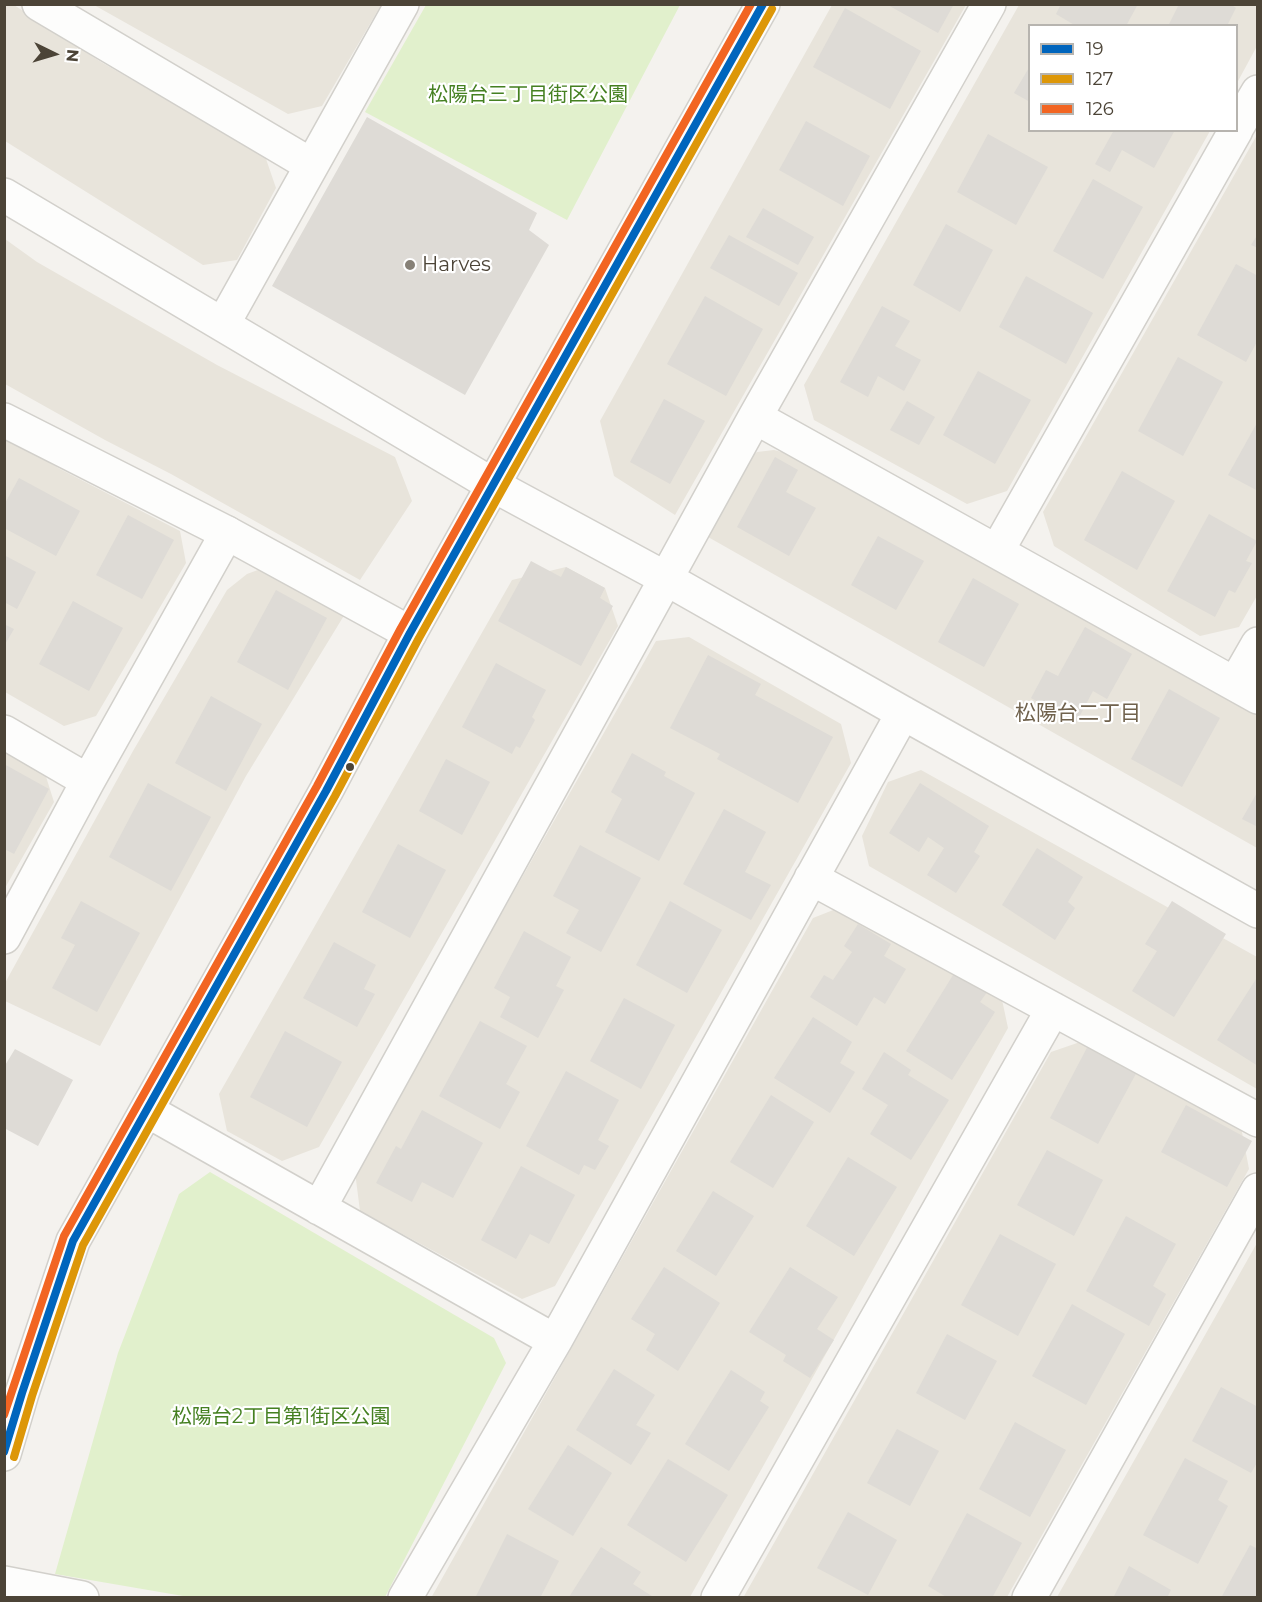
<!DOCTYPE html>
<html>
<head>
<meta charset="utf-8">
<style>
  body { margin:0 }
  #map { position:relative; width:1262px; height:1602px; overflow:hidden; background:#f4f2ee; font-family:Montserrat,sans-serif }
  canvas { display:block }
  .frame { position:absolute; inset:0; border:6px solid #4c4437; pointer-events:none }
  .legend { position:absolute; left:1028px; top:24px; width:210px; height:108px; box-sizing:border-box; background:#fff; border:2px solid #b7b4af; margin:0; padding:8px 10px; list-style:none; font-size:18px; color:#4c4437 }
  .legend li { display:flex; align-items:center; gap:12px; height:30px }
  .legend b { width:30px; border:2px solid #b7b4af }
  .north { position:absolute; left:24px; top:24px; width:60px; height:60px; -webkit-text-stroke:4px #fff; paint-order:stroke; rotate:95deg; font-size:16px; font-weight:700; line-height:24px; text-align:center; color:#4c4437 }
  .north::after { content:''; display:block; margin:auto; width:21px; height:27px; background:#4c4437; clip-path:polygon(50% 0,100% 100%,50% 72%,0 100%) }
</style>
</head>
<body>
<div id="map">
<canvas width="1262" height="1602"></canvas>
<div class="frame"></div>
<ul class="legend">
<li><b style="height:8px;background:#0065bd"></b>19</li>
<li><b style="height:8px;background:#dd9708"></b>127</li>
<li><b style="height:8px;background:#f26522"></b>126</li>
</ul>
<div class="north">N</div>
</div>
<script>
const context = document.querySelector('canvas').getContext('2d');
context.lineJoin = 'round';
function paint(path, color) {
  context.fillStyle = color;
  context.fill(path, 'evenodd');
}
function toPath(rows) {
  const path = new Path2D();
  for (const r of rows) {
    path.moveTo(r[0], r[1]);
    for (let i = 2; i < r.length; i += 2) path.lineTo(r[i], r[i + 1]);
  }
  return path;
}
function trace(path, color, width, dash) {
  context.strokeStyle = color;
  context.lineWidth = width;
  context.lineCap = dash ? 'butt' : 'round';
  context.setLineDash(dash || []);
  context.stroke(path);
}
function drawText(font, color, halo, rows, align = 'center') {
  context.font = font + ' Montserrat,"Noto Sans JP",sans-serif';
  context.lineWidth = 4.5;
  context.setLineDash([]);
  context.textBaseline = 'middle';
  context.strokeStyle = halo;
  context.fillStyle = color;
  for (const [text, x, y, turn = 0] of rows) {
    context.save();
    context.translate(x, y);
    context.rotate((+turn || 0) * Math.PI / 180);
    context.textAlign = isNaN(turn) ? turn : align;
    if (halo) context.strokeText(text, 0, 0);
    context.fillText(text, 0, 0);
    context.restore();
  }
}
paint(toPath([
  [4,5,14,5,101,62,265,156,276,188,237,260,203,265,5,141],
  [94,5,381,4,381,5,322,106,288,114],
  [832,5,966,5,675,515,614,476,600,421],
  [1019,5,1257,5,1257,46,1237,83,1236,26,1030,26,1030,130,1210,131,1007,491,967,504,814,420,804,385],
  [1257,135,1258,594,1239,627,1200,636,1054,546,1043,512],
  [5,239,37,262,217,365,395,457,412,501,360,580,171,474,105,440,5,384],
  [4,435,60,469,180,531,186,563,96,716,64,726,5,692],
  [774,450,785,453,1257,713,1257,848,701,533,746,459,757,452],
  [266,567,348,609,246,776,100,1046,5,1001,5,983,133,751,227,590,247,574],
  [566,567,605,588,618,626,319,1147,282,1161,227,1131,219,1094,512,580],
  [689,637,841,724,851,763,555,1286,522,1299,360,1211,355,1172,656,641],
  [5,744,42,764,54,802,5,888],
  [921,770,1257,957,1257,1089,869,866,862,836,888,782],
  [846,905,1001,995,1008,1028,690,1597,431,1598,813,918],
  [1083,1041,1241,1127,1249,1169,1007,1597,743,1598,1051,1052],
  [1257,1243,1257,1597,1057,1597]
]), '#e8e4db');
paint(toPath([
  [426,5,680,5,567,220,365,112],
  [210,1172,494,1338,506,1363,385,1597,189,1597,55,1574,118,1353,179,1194]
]), '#e1f0cc');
paint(toPath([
  [886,4,954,4,938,33],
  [1061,4,1138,4,1126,26,1076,26,1056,14],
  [1179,4,1230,4,1236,8,1227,26,1168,26],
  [845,8,921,51,890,109,813,67],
  [1030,66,1030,102,1014,93],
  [367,117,537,213,529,230,549,245,465,395,272,286],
  [806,121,870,156,843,206,779,170],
  [1114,130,1175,130,1154,168,1122,150,1110,172,1095,164],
  [988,134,1048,167,1016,225,957,192],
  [1093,179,1143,207,1103,279,1053,251],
  [763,208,814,237,798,265,746,237],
  [946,224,993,250,960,312,913,285],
  [1258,234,1258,248,1251,245],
  [729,235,798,273,779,306,710,268],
  [1236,264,1258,276,1258,340,1246,362,1197,335],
  [1026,276,1093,313,1066,364,999,327],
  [705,296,763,329,726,396,667,364],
  [882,306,910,321,895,346,921,360,904,391,878,376,868,397,840,382],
  [1178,357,1223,382,1183,456,1138,431],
  [978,371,1031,400,995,464,943,435],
  [664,399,705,421,670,484,630,462],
  [907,401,935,417,919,445,890,430],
  [1258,421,1258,491,1228,475],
  [775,457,798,470,786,492,816,508,789,556,737,527],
  [1122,471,1175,501,1137,570,1084,540],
  [19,478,80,511,56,556,4,528,4,505],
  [1209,514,1257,541,1246,561,1252,563,1235,593,1229,590,1215,617,1167,591],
  [128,515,174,540,142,599,96,575],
  [878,536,924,561,896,610,851,585],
  [4,555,36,572,17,609,4,602],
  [531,561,561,577,566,567,605,588,600,598,613,606,581,666,498,621],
  [973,578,1019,604,984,667,938,642],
  [276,590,327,618,288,690,237,662],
  [73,601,123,628,89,691,39,664],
  [4,624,14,629,4,646],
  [1085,627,1132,654,1107,699,1093,691,1076,723,1031,698,1046,670,1058,676],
  [708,655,761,684,755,695,833,737,798,803,717,759,720,754,670,728],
  [496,663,546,690,532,717,535,720,520,748,516,746,512,754,462,727],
  [1169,689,1220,718,1182,787,1131,759],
  [211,696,262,724,226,791,175,763],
  [632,753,666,772,664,776,695,793,659,861,605,832,622,799,611,792],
  [446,759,490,782,462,835,419,811],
  [4,764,49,789,14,854,4,849],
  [148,783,211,817,171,891,109,857],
  [920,783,989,826,974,852,980,856,956,893,927,875,944,848,928,837,919,852,889,833],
  [1258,791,1258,827,1242,819],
  [724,809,766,832,745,872,771,885,751,920,683,884],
  [398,844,446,870,410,938,362,912],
  [580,845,641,878,601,952,566,933,579,910,553,896],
  [1037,848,1083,877,1068,902,1075,908,1055,940,1002,905],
  [81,901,140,933,97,1012,52,988,75,945,61,938],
  [670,901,722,930,687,993,636,965],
  [1172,901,1226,934,1174,1017,1132,991,1157,951,1145,944],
  [858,924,891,944,884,956,906,969,885,1004,874,997,857,1026,810,997,824,975,833,980,852,952,844,946],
  [524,931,571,957,556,986,564,990,538,1038,500,1017,510,997,494,988],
  [334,942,376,965,364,989,375,994,357,1027,303,998],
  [958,967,990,988,980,1002,995,1012,952,1080,906,1051],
  [1258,976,1258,1066,1217,1040],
  [624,998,675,1025,641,1089,590,1061],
  [813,1017,852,1042,840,1063,855,1072,830,1113,774,1078],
  [480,1021,527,1046,506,1084,520,1092,500,1129,439,1096],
  [285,1031,342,1062,307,1127,250,1097],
  [1090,1042,1139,1068,1098,1144,1050,1118],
  [15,1049,73,1080,38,1146,4,1128,4,1067],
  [884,1052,911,1070,908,1075,949,1100,911,1160,870,1134,888,1105,862,1089],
  [566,1071,619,1100,598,1140,609,1146,595,1170,584,1165,579,1175,526,1146],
  [771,1095,814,1122,773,1188,730,1162],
  [1186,1105,1252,1141,1227,1187,1161,1152],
  [422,1110,483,1143,453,1198,422,1182,412,1202,376,1183,396,1146,401,1149],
  [1047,1150,1103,1180,1074,1236,1017,1205],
  [848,1157,897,1187,854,1256,806,1226],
  [521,1166,575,1195,549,1244,530,1234,516,1259,481,1240],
  [713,1191,754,1216,716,1276,676,1251],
  [1126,1216,1176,1244,1153,1286,1166,1294,1149,1326,1086,1291],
  [1000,1234,1056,1264,1018,1336,961,1305],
  [664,1267,720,1303,678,1371,646,1350,655,1334,631,1319],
  [790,1267,838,1297,817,1329,834,1340,810,1378,783,1361,786,1355,749,1332],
  [1072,1304,1125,1334,1086,1405,1032,1376],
  [947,1334,997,1361,965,1420,916,1393],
  [614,1369,655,1395,636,1425,651,1433,631,1465,576,1430],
  [731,1370,765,1392,760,1401,769,1407,729,1471,685,1444],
  [1221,1387,1258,1407,1258,1461,1251,1473,1192,1441],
  [1015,1422,1066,1450,1030,1517,979,1489],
  [897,1429,939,1451,910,1506,867,1483],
  [568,1445,612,1473,573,1536,528,1509],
  [1185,1458,1228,1481,1218,1500,1228,1506,1198,1564,1143,1535],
  [668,1459,728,1495,686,1562,627,1525],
  [848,1512,897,1540,868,1595,817,1568],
  [967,1513,1022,1543,992,1598,948,1598,928,1586],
  [507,1534,559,1561,540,1598,475,1598],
  [1250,1545,1258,1549,1258,1598,1221,1598],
  [601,1547,641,1572,633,1584,655,1598,569,1597],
  [1129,1566,1171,1590,1167,1598,1113,1598]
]), '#dedbd6');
const pedestrian = toPath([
  [227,533,410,633]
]);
const minor = toPath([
  [39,4,311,165],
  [1236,129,1258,92],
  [4,195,493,485,665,578,903,713,1258,911],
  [223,324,402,4],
  [755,417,1258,697],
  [4,420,227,533,88,781,4,937],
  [997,551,1236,130],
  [1235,684,1258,644],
  [4,732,88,781],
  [811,878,1258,1120],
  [148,1111,555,1341],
  [319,1208,755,417,989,4],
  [4,1583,82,1598],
  [405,1598,555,1341,903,713],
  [718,1598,1053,1009],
  [1029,1598,1258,1190]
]);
const tertiary = toPath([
  [4,1454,22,1393,73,1241,326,791,410,633,763,4]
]);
trace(pedestrian, '#d2d0cb', 36);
trace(minor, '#d2d0cb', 36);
trace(tertiary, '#d2d0cb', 36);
trace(pedestrian, '#fdfdfc', 33);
trace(minor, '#fdfdfc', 33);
trace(tertiary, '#fdfdfc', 33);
trace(toPath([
  [4,1452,22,1393,73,1241,326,791,410,633,763,4]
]), '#0065bd', 8);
trace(toPath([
  [14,1457,32,1396,83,1245,335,796,419,638,772,9]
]), '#dd9708', 8);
trace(toPath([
  [4,1415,64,1236,317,786,401,628,751,4]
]), '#f26522', 8);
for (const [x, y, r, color] of [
  [410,265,6,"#878177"],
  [350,767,5,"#4c4437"]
]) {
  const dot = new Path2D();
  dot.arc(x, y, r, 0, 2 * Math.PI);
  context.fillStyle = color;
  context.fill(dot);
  trace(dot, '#fff', 2);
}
drawText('20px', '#458021', '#fff', [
  ["松陽台三丁目街区公園",528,95],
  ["松陽台2丁目第1街区公園",281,1417]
]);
drawText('20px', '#4c4437', '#fff', [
  ["Harves",422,265]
], 'left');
drawText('21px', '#70624d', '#fff', [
  ["松陽台二丁目",1078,714]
]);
</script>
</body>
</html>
